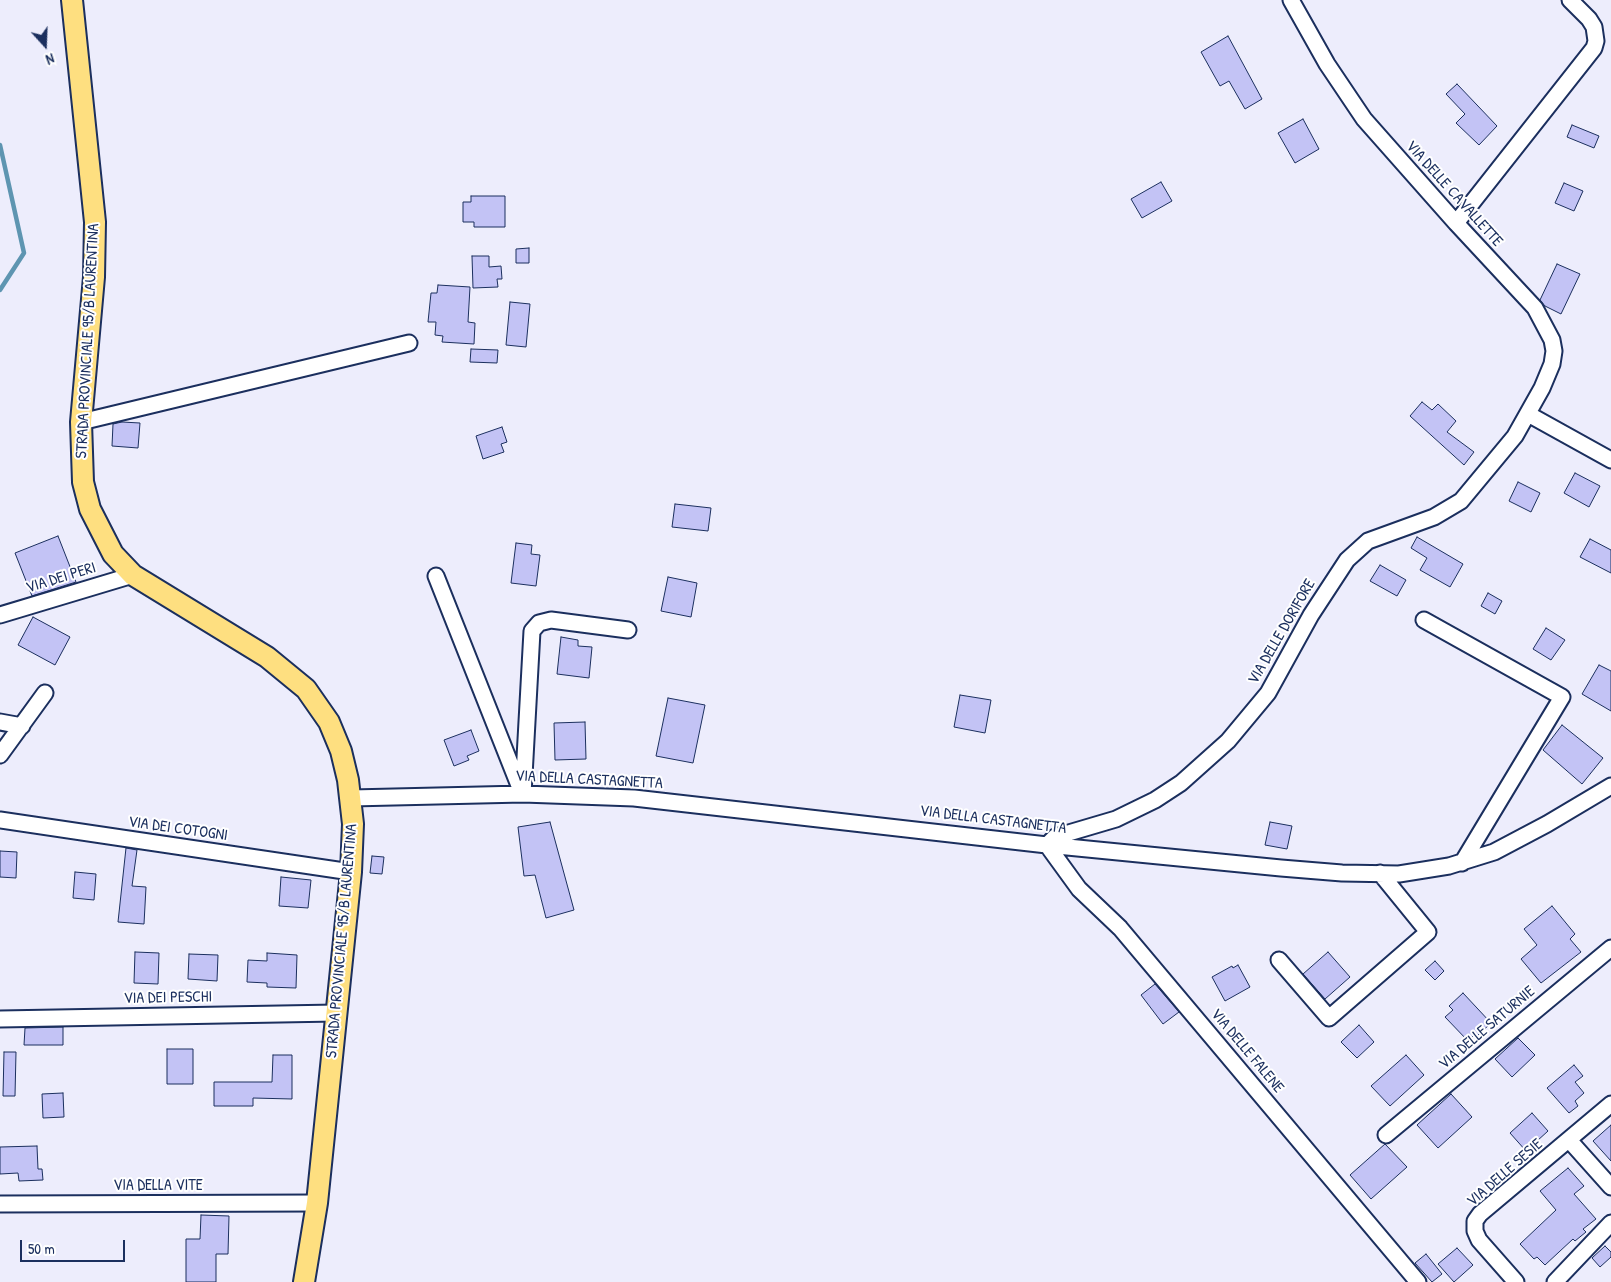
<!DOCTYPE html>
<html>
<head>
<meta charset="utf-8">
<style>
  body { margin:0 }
  #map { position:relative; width:1611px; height:1282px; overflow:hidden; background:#ededfc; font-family:"Patrick Hand",sans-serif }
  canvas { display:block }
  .north { position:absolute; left:20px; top:20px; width:50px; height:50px; -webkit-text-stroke:4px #fff; paint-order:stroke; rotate:160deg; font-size:14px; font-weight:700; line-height:20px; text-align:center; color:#1b2f5e }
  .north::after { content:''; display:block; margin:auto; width:18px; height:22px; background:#1b2f5e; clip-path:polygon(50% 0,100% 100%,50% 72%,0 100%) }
  .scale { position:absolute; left:20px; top:1240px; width:105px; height:22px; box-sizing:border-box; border:2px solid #1b2f5e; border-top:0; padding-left:6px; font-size:15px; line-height:18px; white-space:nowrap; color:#1b2f5e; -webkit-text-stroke:4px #fff; paint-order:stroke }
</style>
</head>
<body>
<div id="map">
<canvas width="1611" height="1282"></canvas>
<div class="north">N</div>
<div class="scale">50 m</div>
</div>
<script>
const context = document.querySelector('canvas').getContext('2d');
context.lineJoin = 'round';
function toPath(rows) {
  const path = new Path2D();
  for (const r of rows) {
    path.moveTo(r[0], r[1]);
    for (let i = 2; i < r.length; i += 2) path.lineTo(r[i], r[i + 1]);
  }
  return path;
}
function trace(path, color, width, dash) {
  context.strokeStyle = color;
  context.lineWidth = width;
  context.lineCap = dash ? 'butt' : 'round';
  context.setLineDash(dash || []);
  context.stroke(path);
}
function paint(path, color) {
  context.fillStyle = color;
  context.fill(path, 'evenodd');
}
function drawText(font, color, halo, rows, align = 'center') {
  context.font = font + ' "Patrick Hand",sans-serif';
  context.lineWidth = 4;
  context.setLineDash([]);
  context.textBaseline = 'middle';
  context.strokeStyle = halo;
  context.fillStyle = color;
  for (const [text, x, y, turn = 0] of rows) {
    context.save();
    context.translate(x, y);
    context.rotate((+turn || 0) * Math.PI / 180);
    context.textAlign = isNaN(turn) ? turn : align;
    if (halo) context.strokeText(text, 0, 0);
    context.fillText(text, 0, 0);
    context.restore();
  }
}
trace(toPath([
  [0,145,24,253,0,290]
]), '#5e95b1', 4.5);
const building = toPath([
  [1228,36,1262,99,1245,109,1229,81,1220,86,1201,52,1228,36],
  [1457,84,1497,126,1479,145,1456,123,1465,114,1446,94,1457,84],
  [1303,119,1319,149,1295,163,1278,133,1303,119],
  [1572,125,1599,136,1594,148,1567,137,1572,125],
  [1161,182,1172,201,1142,218,1131,199,1161,182],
  [1564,183,1583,191,1574,211,1555,203,1564,183],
  [471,196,505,196,505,227,474,227,474,222,463,222,463,202,471,202,471,196],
  [529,248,529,263,516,263,516,249,529,248],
  [472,256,489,256,489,267,501,266,502,279,497,279,498,287,473,288,472,256],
  [1557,264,1580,274,1561,314,1545,306,1540,300,1557,264],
  [438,285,470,287,468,322,475,323,474,344,442,342,443,336,435,335,436,322,428,322,431,293,437,293,438,285],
  [510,302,530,304,526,347,506,345,510,302],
  [471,349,498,350,497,363,470,362,471,349],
  [1422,402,1432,410,1438,404,1456,421,1447,432,1474,452,1464,465,1410,416,1422,402],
  [122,422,140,423,138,448,112,446,113,424,122,422],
  [502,427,507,442,501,444,504,452,483,459,476,436,502,427],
  [1575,473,1600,486,1589,507,1564,493,1575,473],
  [1518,482,1540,493,1531,512,1509,501,1518,482],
  [675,504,711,508,708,531,672,527,675,504],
  [58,536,76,582,32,596,15,553,58,536],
  [1417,537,1463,564,1450,587,1420,570,1427,558,1411,548,1417,537],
  [1590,539,1611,550,1611,573,1580,557,1590,539],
  [516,543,532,545,531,554,540,555,536,586,511,583,516,543],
  [1380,565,1406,580,1397,596,1370,581,1380,565],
  [668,577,697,583,691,617,661,611,668,577],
  [1488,593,1502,601,1495,614,1481,606,1488,593],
  [33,617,70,637,55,665,18,645,33,617],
  [1546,628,1565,640,1551,660,1533,649,1546,628],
  [561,637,578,640,578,646,592,647,589,678,557,674,561,637],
  [1599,665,1611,671,1611,711,1582,694,1599,665],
  [960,695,991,700,985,733,954,727,960,695],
  [668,698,705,705,693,763,656,756,668,698],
  [585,722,586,759,555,760,554,723,585,722],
  [1562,725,1603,758,1582,784,1543,750,1562,725],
  [471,730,479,751,467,756,469,760,454,766,444,740,471,730],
  [550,822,574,910,546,918,535,875,524,876,518,827,550,822],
  [1270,822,1292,826,1287,849,1265,845,1270,822],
  [126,848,137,850,132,886,146,887,144,924,118,922,126,848],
  [0,851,17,852,16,878,0,877,0,851],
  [372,856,384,857,382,874,370,873,372,856],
  [75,872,96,874,94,900,73,898,75,872],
  [281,877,311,880,308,908,279,906,281,877],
  [1552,906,1575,934,1570,939,1581,952,1541,983,1521,959,1537,945,1524,929,1552,906],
  [135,952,159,953,158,984,134,983,135,952],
  [1328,952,1350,977,1325,999,1303,974,1328,952],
  [267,953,297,955,296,988,267,987,267,983,247,982,248,960,267,961,267,953],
  [189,954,218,955,217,981,188,979,189,954],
  [1435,961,1444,971,1435,980,1425,970,1435,961],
  [1238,965,1250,987,1225,1001,1212,977,1232,966,1233,968,1238,965],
  [1155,984,1179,1012,1163,1024,1141,995,1155,984],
  [1463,993,1491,1023,1476,1037,1474,1035,1468,1041,1445,1017,1453,1010,1449,1006,1463,993],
  [1359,1025,1374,1042,1357,1058,1341,1042,1359,1025],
  [63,1027,63,1045,24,1045,25,1028,63,1027],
  [1518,1038,1535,1055,1512,1077,1495,1059,1518,1038],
  [167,1049,193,1049,193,1084,167,1084,167,1049],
  [4,1052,16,1052,15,1096,3,1096,4,1052],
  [273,1055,292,1055,292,1099,253,1098,253,1106,214,1106,214,1082,272,1082,273,1055],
  [1406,1055,1424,1075,1390,1106,1371,1086,1406,1055],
  [1574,1065,1583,1076,1575,1082,1584,1093,1575,1101,1578,1106,1569,1113,1547,1088,1574,1065],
  [63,1093,64,1117,43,1118,42,1094,63,1093],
  [1451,1094,1472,1117,1438,1148,1417,1125,1451,1094],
  [1532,1113,1548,1131,1526,1151,1510,1133,1532,1113],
  [1611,1125,1611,1161,1593,1141,1611,1125],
  [1385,1144,1407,1167,1371,1199,1350,1175,1385,1144],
  [37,1146,38,1169,42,1169,43,1180,19,1181,18,1173,0,1174,0,1147,37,1146],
  [1568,1168,1584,1186,1574,1194,1596,1219,1583,1229,1586,1232,1575,1241,1573,1239,1545,1265,1537,1257,1534,1259,1520,1244,1556,1210,1540,1191,1568,1168],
  [201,1215,229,1216,228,1254,216,1254,216,1282,186,1282,186,1239,200,1239,201,1215],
  [1605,1246,1611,1252,1611,1257,1600,1267,1592,1258,1605,1246],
  [1457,1248,1473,1265,1454,1282,1438,1264,1457,1248],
  [1426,1254,1442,1274,1432,1282,1415,1263,1426,1254]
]);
paint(building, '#c3c3f5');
trace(building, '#1b2f5e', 1);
const minor = toPath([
  [1291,0,1327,64,1364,119,1456,223,1535,308,1552,340,1554,351,1552,364,1542,388,1515,436,1461,501,1434,517,1368,541,1347,560,1311,615,1268,693,1228,741,1181,783,1155,800,1116,819,1055,837,1047,845,1079,889,1120,928,1418,1282],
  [1456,223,1594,48,1596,41,1594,27,1589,19,1570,0],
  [1528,414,1611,460],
  [81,422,409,343],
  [436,576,520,788],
  [0,615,133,575],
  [1424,620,1562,697,1462,863],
  [0,722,22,726],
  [0,755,45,693],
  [523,794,532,631,539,623,551,620,628,630],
  [351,798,523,794,634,798,1047,845,1281,868,1342,873,1399,874,1449,866,1494,852,1547,824,1611,786],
  [0,820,351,872],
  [1279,960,1329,1018,1428,932,1380,873],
  [0,1019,336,1013],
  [1386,1135,1611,948],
  [1569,1140,1611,1187],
  [0,1204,317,1203],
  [1516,1282,1479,1240,1475,1231,1475,1221,1480,1214,1611,1104],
  [1555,1282,1611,1223]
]);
const major = toPath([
  [72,0,95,222,94,277,81,422,83,482,90,509,113,554,133,575,267,657,306,689,329,722,341,751,348,780,353,824,351,872,317,1203,304,1282]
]);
trace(minor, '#1b2f5e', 19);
trace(major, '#1b2f5e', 24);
trace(minor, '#fff', 15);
trace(major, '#fedf80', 20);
drawText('16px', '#1b2f5e', '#fff', [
  ["VIA DELLE CAVALLETTE",1454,194,48],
  ["STRADA PROVINCIALE 95/B LAURENTINA",88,341,-87],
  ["VIA DEI PERI",61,578,-17],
  ["VIA DELLE DORIFORE",1282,632,-60],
  ["VIA DELLA CASTAGNETTA",589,780,3],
  ["VIA DELLA CASTAGNETTA",993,820,7],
  ["VIA DEI COTOGNI",178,829,8],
  ["STRADA PROVINCIALE 95/B LAURENTINA",342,941,-85],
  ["VIA DEI PESCHI",168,998,-1],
  ["VIA DELLE SATURNIE",1487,1028,-40],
  ["VIA DELLE FALENE",1247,1051,50],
  ["VIA DELLE SESIE",1505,1173,-41],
  ["VIA DELLA VITE",158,1186]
]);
</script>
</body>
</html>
